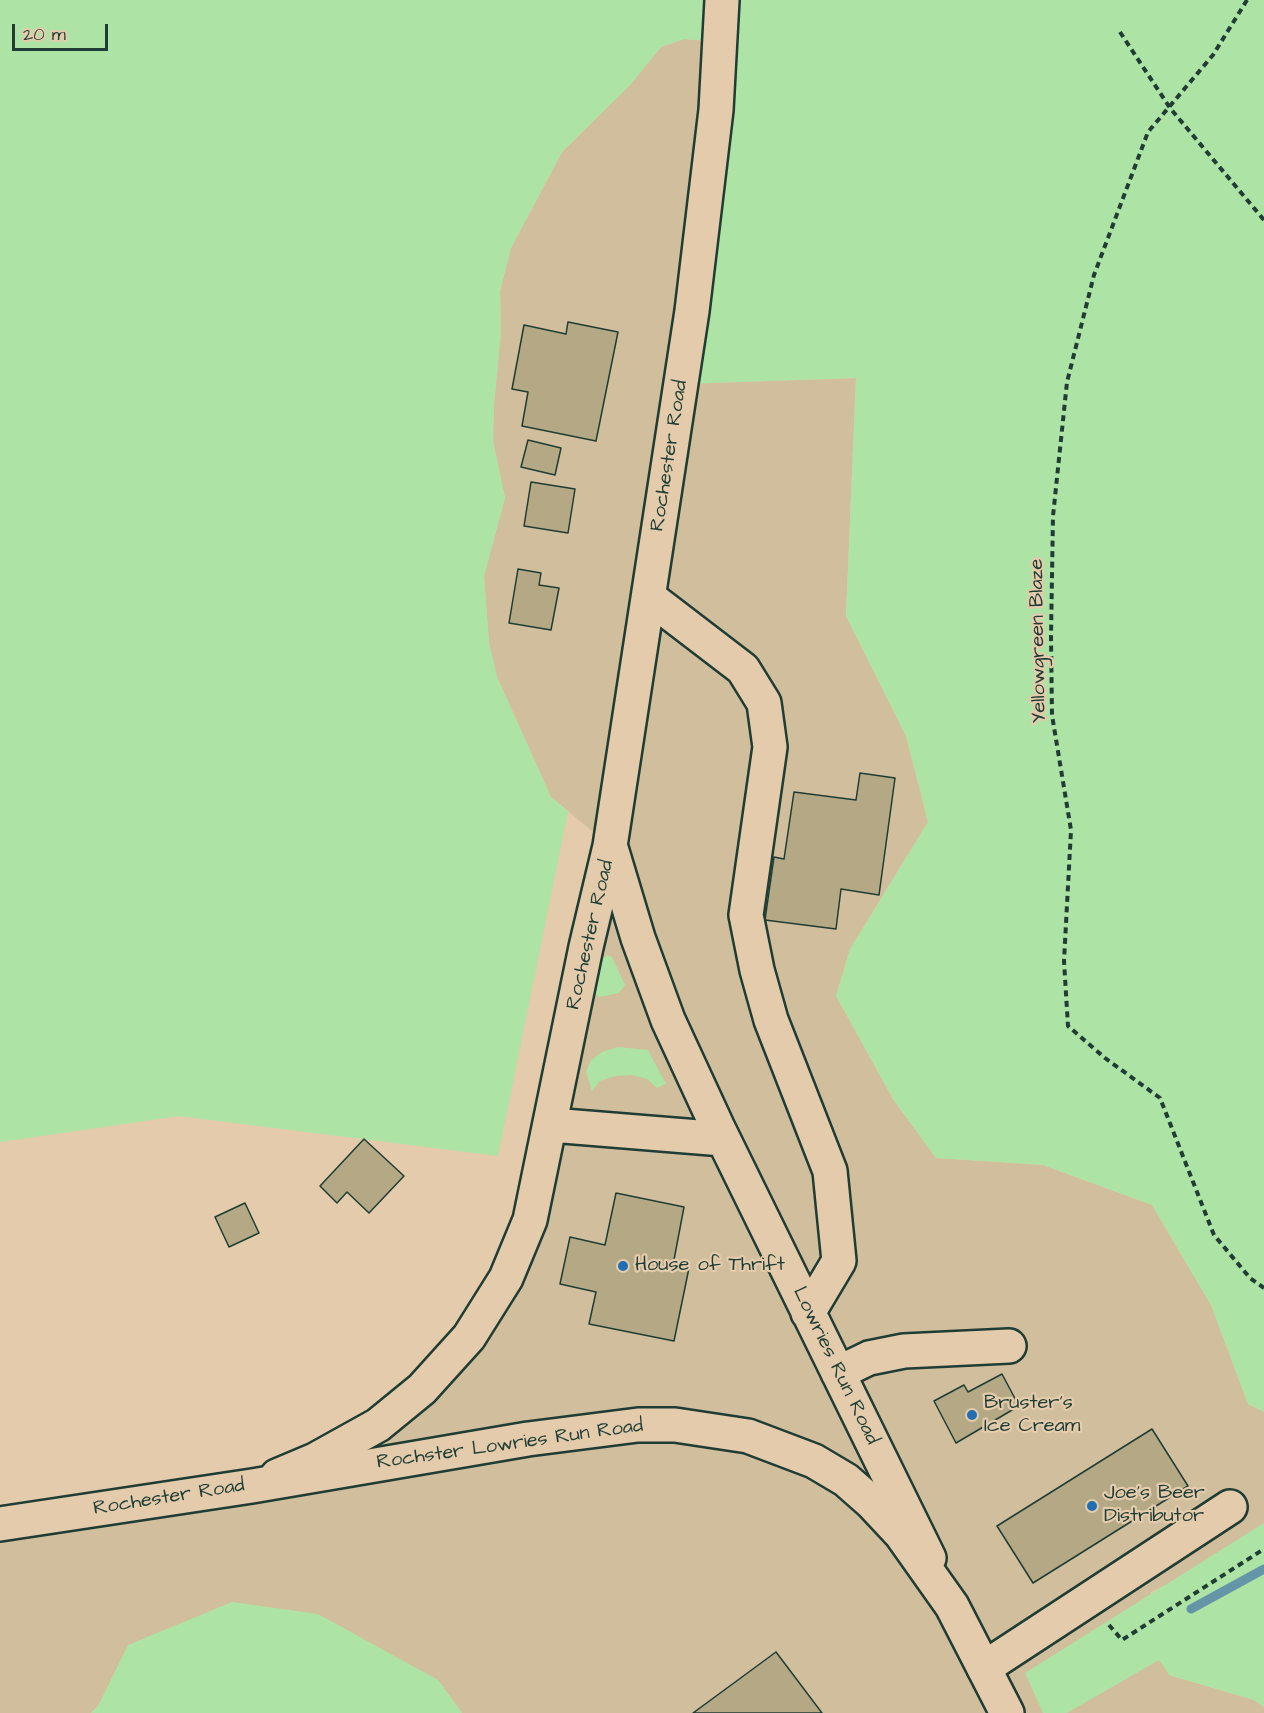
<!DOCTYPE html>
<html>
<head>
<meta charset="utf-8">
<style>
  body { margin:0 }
  #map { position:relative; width:1264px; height:1713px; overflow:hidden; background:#e3cbab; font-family:"Architects Daughter",sans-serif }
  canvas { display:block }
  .scale { position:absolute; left:12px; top:24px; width:96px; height:27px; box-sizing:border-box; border:3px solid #1f3d34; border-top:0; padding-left:8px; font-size:18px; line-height:21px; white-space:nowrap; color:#1f3d34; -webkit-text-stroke:4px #e3cbab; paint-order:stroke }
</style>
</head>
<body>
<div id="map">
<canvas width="1264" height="1713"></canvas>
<div class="scale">20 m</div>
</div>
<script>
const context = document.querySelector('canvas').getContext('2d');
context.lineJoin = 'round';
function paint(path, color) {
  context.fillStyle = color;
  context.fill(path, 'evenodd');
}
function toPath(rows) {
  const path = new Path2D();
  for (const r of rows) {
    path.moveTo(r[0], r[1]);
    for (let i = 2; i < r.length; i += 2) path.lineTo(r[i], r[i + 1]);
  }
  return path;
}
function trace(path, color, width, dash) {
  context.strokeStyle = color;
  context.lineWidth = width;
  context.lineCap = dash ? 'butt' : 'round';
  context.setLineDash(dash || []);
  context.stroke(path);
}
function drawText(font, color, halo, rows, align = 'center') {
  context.font = font + ' "Architects Daughter",sans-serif';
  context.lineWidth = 4.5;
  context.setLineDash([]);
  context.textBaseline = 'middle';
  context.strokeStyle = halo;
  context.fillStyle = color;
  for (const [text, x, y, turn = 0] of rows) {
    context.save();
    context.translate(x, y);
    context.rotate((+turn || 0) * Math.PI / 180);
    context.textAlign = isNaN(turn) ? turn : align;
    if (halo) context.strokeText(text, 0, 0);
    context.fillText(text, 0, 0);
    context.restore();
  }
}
paint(toPath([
  [684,39,720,42,682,384,856,378,846,616,906,736,928,822,850,949,836,996,893,1099,936,1158,1043,1165,1152,1205,1211,1305,1248,1404,1264,1412,1264,1538,1151,1592,1169,1675,1254,1700,1264,1707,1264,1713,462,1713,438,1680,98,1706,91,1713,0,1713,0,1524,252,1486,378,1425,506,1278,610,846,551,797,497,677,489,643,484,576,505,498,493,441,494,405,501,331,500,291,511,248,562,152,631,84,661,47]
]), '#d1be9d');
paint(toPath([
  [0,0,1264,0,1264,1412,1248,1404,1211,1305,1152,1205,1043,1165,936,1158,893,1099,836,996,850,949,928,822,906,736,846,616,856,378,681,384,720,42,684,39,661,47,631,84,562,152,511,248,500,291,501,331,494,405,493,441,505,498,484,576,489,643,497,677,551,797,568,811,498,1156,179,1116,0,1142],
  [607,955,612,957,625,985,619,993,599,997,594,992,600,962],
  [618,1047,648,1050,666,1084,657,1088,647,1079,632,1075,615,1076,600,1081,592,1091,586,1072,591,1060,602,1052],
  [1264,1523,1264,1707,1254,1700,1169,1675,1159,1660,1067,1713,1043,1713,1025,1673],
  [232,1602,318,1614,438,1680,462,1713,91,1713,98,1706,128,1645]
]), '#ade3a5');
trace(toPath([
  [1191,1609,1264,1569]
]), '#6596a8', 9);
const building = toPath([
  [568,322,618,332,596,441,522,426,528,392,512,389,524,325,566,334,568,322],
  [528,440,561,448,555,475,521,467,528,440],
  [531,482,575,489,568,533,524,526,531,482],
  [518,569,541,573,539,585,559,588,551,630,509,623,518,569],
  [860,773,895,778,879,895,841,889,836,929,765,920,774,857,784,859,794,792,856,800,860,773],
  [364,1139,404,1176,369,1213,347,1192,337,1203,320,1186,364,1139],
  [616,1193,684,1207,673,1265,689,1268,674,1341,589,1324,596,1292,560,1284,570,1237,605,1245,616,1193],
  [245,1203,259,1233,229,1247,215,1217,245,1203],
  [1002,1374,1019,1406,956,1443,934,1401,964,1385,968,1392,1002,1374],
  [1152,1429,1188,1486,1033,1583,997,1526,1152,1429],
  [776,1652,822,1713,693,1713,776,1652]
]);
paint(building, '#b4a984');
trace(building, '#1f3d34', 1.5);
const minor = toPath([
  [649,597,743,669,764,703,770,747,746,915,757,970,771,1020,830,1171,839,1261,808,1313],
  [611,848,638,938,668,1020,717,1126,929,1558],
  [551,1125,723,1139],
  [838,1373,869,1358,904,1351,1009,1346],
  [277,1476,315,1460,378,1425,422,1389,469,1337,506,1278,530,1220,586,947,610,846,692,311,716,110,722,0],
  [984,1668,1230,1507]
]);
const major = toPath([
  [0,1524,252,1486,528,1439,638,1425,675,1425,748,1436,814,1461,846,1480,871,1502,901,1534,952,1606,1007,1713]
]);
trace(minor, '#1f3d34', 38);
trace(major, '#1f3d34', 38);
trace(toPath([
  [1247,0,1213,55,1148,132,1094,275,1067,382,1053,516,1051,637,1052,715,1071,830,1064,961,1068,1026,1105,1058,1160,1098,1214,1235,1250,1278,1264,1288],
  [1120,32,1170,108,1264,220],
  [1109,1625,1122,1640,1264,1549]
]), '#1f3d34', 4, [6, 4.5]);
trace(minor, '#e3cbab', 33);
trace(major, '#e3cbab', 33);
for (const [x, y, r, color] of [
  [623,1266,6,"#1f6fb2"],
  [972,1415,6,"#1f6fb2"],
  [1092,1506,6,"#1f6fb2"]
]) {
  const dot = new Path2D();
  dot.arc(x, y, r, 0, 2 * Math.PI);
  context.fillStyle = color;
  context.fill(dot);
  trace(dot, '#e3cbab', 2);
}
drawText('20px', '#1f3d34', '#e3cbab', [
  ["Rochester Road",670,456,-81],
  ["Yellowgreen Blaze",1039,641,-91],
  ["Rochester Road",591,935,-77],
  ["Lowries Run Road",835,1366,64],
  ["Rochster Lowries Run Road",510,1445,-8],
  ["Rochester Road",169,1498,-9]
]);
drawText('20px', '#1f3d34', '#e3cbab', [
  ["House of Thrift",635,1266],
  ["Bruster's",984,1404],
  ["Ice Cream",984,1427],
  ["Joe's Beer",1104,1494],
  ["Distributor",1104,1517]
], 'left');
</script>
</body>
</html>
